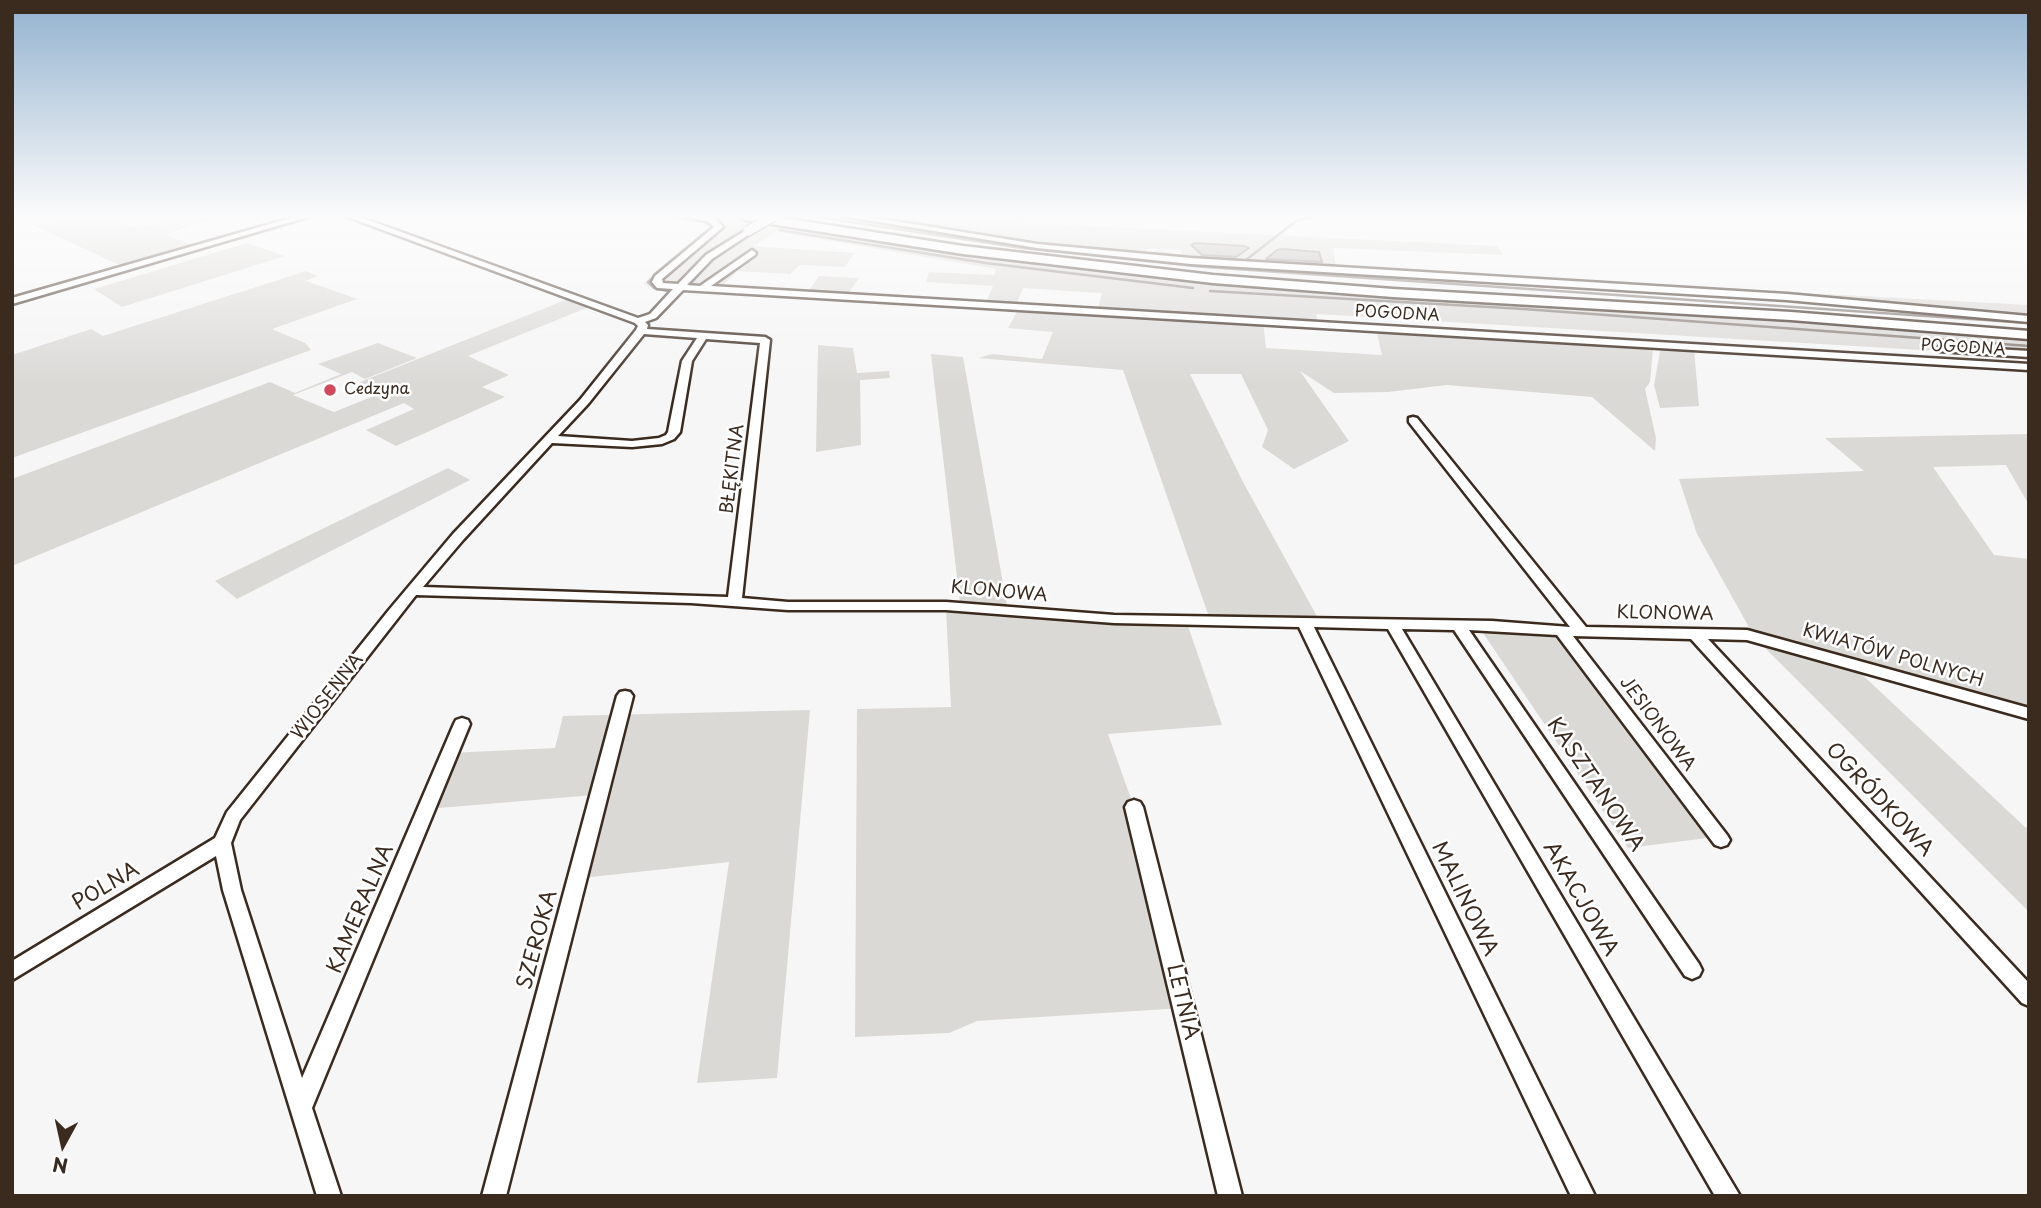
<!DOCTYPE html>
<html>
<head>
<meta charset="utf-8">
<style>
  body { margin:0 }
  #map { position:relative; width:2041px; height:1208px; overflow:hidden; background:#f7f6f6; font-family:"Playpen Sans",sans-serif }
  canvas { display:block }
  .frame { position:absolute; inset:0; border:14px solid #3b2a1e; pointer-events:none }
  .north { position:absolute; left:28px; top:1110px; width:70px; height:70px; -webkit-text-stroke:5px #fff; paint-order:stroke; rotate:188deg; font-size:19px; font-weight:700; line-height:28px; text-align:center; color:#3b2a1e }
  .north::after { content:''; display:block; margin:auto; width:24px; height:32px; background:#3b2a1e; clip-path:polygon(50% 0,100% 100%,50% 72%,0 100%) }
</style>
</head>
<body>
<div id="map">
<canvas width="2041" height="1208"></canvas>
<div class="frame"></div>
<div class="north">N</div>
</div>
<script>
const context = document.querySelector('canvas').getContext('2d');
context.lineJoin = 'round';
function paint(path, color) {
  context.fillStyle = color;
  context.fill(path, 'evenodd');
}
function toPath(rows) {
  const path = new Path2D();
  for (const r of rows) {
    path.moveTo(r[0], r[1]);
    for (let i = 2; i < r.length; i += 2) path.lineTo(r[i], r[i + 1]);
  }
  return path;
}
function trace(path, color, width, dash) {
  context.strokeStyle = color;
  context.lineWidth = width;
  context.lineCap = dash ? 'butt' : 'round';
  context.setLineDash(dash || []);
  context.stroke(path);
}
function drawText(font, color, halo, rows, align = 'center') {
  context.font = font + ' "Playpen Sans",sans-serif';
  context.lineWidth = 5;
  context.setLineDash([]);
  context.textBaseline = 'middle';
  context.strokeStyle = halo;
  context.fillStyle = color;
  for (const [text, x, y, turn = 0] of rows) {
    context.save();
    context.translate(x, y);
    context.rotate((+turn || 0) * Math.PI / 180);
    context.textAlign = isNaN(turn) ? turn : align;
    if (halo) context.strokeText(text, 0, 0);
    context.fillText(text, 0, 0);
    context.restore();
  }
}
paint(toPath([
  [95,216,105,216,138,228,171,219,165,216,220,217,165,234,195,246,126,268,35,226],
  [655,216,718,216,757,223,716,248,684,274,669,291,664,291,644,284,649,277,708,227,695,221],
  [857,216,1009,216,1008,222,1498,246,1503,255,1333,248,1336,268,2029,305,2029,317,1800,296,1228,263,1147,254,1158,250,1181,255,1181,250,1148,249,1142,255,1042,245],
  [765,225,932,251,1069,266,2029,339,2029,356,1943,349,1938,351,1316,314,1318,326,1263,322,1266,348,1382,355,1376,329,1663,345,1653,350,1650,382,1645,389,1656,438,1655,451,1592,397,1447,385,1388,392,1334,393,1300,371,1349,441,1294,469,1262,447,1268,430,1241,374,1190,374,1243,482,1319,620,1209,617,1123,370,978,358,992,354,1042,359,1053,332,1008,328,1018,310,954,306,955,303,985,305,993,286,926,282,929,272,994,275,996,269,777,232,753,246,854,253,845,267,800,265,790,274,738,271,720,288,688,285,717,255],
  [1023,288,1101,293,1102,293,1097,312,1015,308],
  [247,243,285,256,122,307,94,289],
  [306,271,317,276,306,281,357,299,272,329,305,343,311,350,12,458,12,355,91,329,103,336],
  [819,276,859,278,846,297,806,295],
  [568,299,589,307,468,356,509,375,482,387,505,397,396,446,366,430,414,409,404,403,12,566,12,479,270,382,295,393,341,374,318,364,378,343,417,358,365,379,352,372,293,395,334,412,381,393,360,382],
  [818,345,853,348,857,373,889,371,890,378,860,380,861,445,816,452],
  [1665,348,1694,349,1699,406,1660,408,1654,385,1660,351],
  [931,354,963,357,1007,606,960,603],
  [2029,434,2029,505,2006,465,1933,467,1994,555,2029,559,2029,710,1757,634,1750,629,1697,534,1679,479,1864,471,1825,438],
  [448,468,470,480,237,599,215,581],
  [946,609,1072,621,1187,623,1222,725,1108,734,1134,807,1183,1008,977,1021,949,1033,855,1037,857,709,951,707],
  [1481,630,1559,635,1707,838,1628,848],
  [1759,642,1855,668,2025,827,2029,828,2029,912],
  [810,710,777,1078,697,1083,729,862,573,879,594,795,427,809,450,753,555,748,563,716]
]), '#dbd9d6');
const water = toPath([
  [1196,243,1244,246,1249,248,1236,257,1202,255,1191,245,1196,243],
  [1282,249,1319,252,1322,262,1266,259,1277,250,1282,249]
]);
paint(water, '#b4aeaa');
trace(water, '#847972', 2);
trace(toPath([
  [664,216,706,222,712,225,708,233],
  [811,216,1022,248,1205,267,2029,323],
  [834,216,991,241],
  [779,230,986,263,1193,288],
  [1242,263,1296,221,1314,216],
  [667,291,654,288,648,282,680,255],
  [1210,291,1524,309,2029,346]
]), '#847972', 2.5);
const minor = toPath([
  [298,216,311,216,12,304,12,298,298,216],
  [345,216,357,216,638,318,650,314,673,289,657,288,652,282,655,276,714,227,709,222,686,216,704,216,715,218,723,227,662,279,663,283,678,284,706,255,748,229,751,229,751,233,712,259,687,285,700,286,752,250,756,253,755,255,711,286,2029,364,2029,370,683,290,656,318,645,322,648,325,647,329,765,337,770,340,742,598,788,602,946,602,1114,615,1492,621,1570,627,1409,422,1409,418,1413,417,1417,418,1586,627,1747,630,2029,708,2029,719,1747,640,1708,639,2029,983,2029,1006,2022,1003,1691,639,1573,636,1727,835,1730,840,1727,845,1721,847,1715,845,1557,635,1469,630,1699,964,1702,970,1699,976,1692,979,1685,976,1454,630,1402,629,1740,1196,1715,1196,1388,629,1314,627,1595,1196,1571,1196,1299,627,1114,623,946,610,788,610,691,603,416,595,240,820,231,843,241,890,302,1078,454,724,456,720,462,718,468,720,470,724,312,1108,341,1196,317,1196,223,890,216,856,12,980,12,961,215,838,227,812,389,610,453,534,580,400,636,330,638,326,635,323,345,216],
  [644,334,697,338,682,361,668,432,666,435,659,438,632,441,558,436,588,404,644,334],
  [706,339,760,343,728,597,423,587,463,540,552,443,632,447,662,444,674,439,680,432,692,361,706,339],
  [843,216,863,216,1037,244,1191,258,1787,294,2029,316,2029,322,1787,300,1191,264,1037,248,843,216],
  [1943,346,2029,351,2029,357,1939,351,1939,347,1943,346],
  [625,691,630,692,633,696,506,1196,482,1196,617,696,620,692,625,691],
  [1134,800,1140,802,1143,807,1242,1196,1218,1196,1125,807,1128,802,1134,800]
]);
const highway = toPath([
  [740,216,770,216,963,246,1213,275,1393,289,1791,312,2029,331,2029,339,1791,320,1393,297,1213,283,963,254,746,220,740,216]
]);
trace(minor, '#3b2a1e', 5);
trace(highway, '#3b2a1e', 5);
paint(minor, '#fff');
paint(highway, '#fff');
const minorBridge = toPath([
  [748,231,774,216]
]);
trace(minorBridge, '#3b2a1e', 12, []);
trace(minorBridge, '#fff', 9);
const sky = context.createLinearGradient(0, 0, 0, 385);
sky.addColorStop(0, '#93b2cf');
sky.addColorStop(0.56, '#fbfbfb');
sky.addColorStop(1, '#fbfbfb00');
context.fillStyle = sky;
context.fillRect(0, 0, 2041, 385);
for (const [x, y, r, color] of [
  [330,390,7,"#d1495b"]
]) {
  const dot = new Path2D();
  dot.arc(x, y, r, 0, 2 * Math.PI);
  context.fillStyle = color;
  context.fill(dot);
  trace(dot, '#fff', 2.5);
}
drawText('16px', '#3b2a1e', '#fff', [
  ["POGODNA",1397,314,3],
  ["POGODNA",1963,348,3]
]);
drawText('16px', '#3b2a1e', '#fff', [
  ["Cedzyna",344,390]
], 'left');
drawText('18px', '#3b2a1e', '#fff', [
  ["BŁĘKITNA",733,469,-83],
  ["KLONOWA",999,592,5],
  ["KLONOWA",1665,614,1],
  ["KWIATÓW POLNYCH",1893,656,16],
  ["WIOSENNA",328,697,-52],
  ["JESIONOWA",1657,724,53]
]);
drawText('21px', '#3b2a1e', '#fff', [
  ["KASZTANOWA",1595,785,56],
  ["OGRÓDKOWA",1879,800,47],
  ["POLNA",106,887,-31],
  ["MALINOWA",1464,899,64],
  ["AKACJOWA",1580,899,60],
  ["KAMERALNA",361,909,-67],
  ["SZEROKA",538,940,-75],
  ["LETNIA",1182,1002,76]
]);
</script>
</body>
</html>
